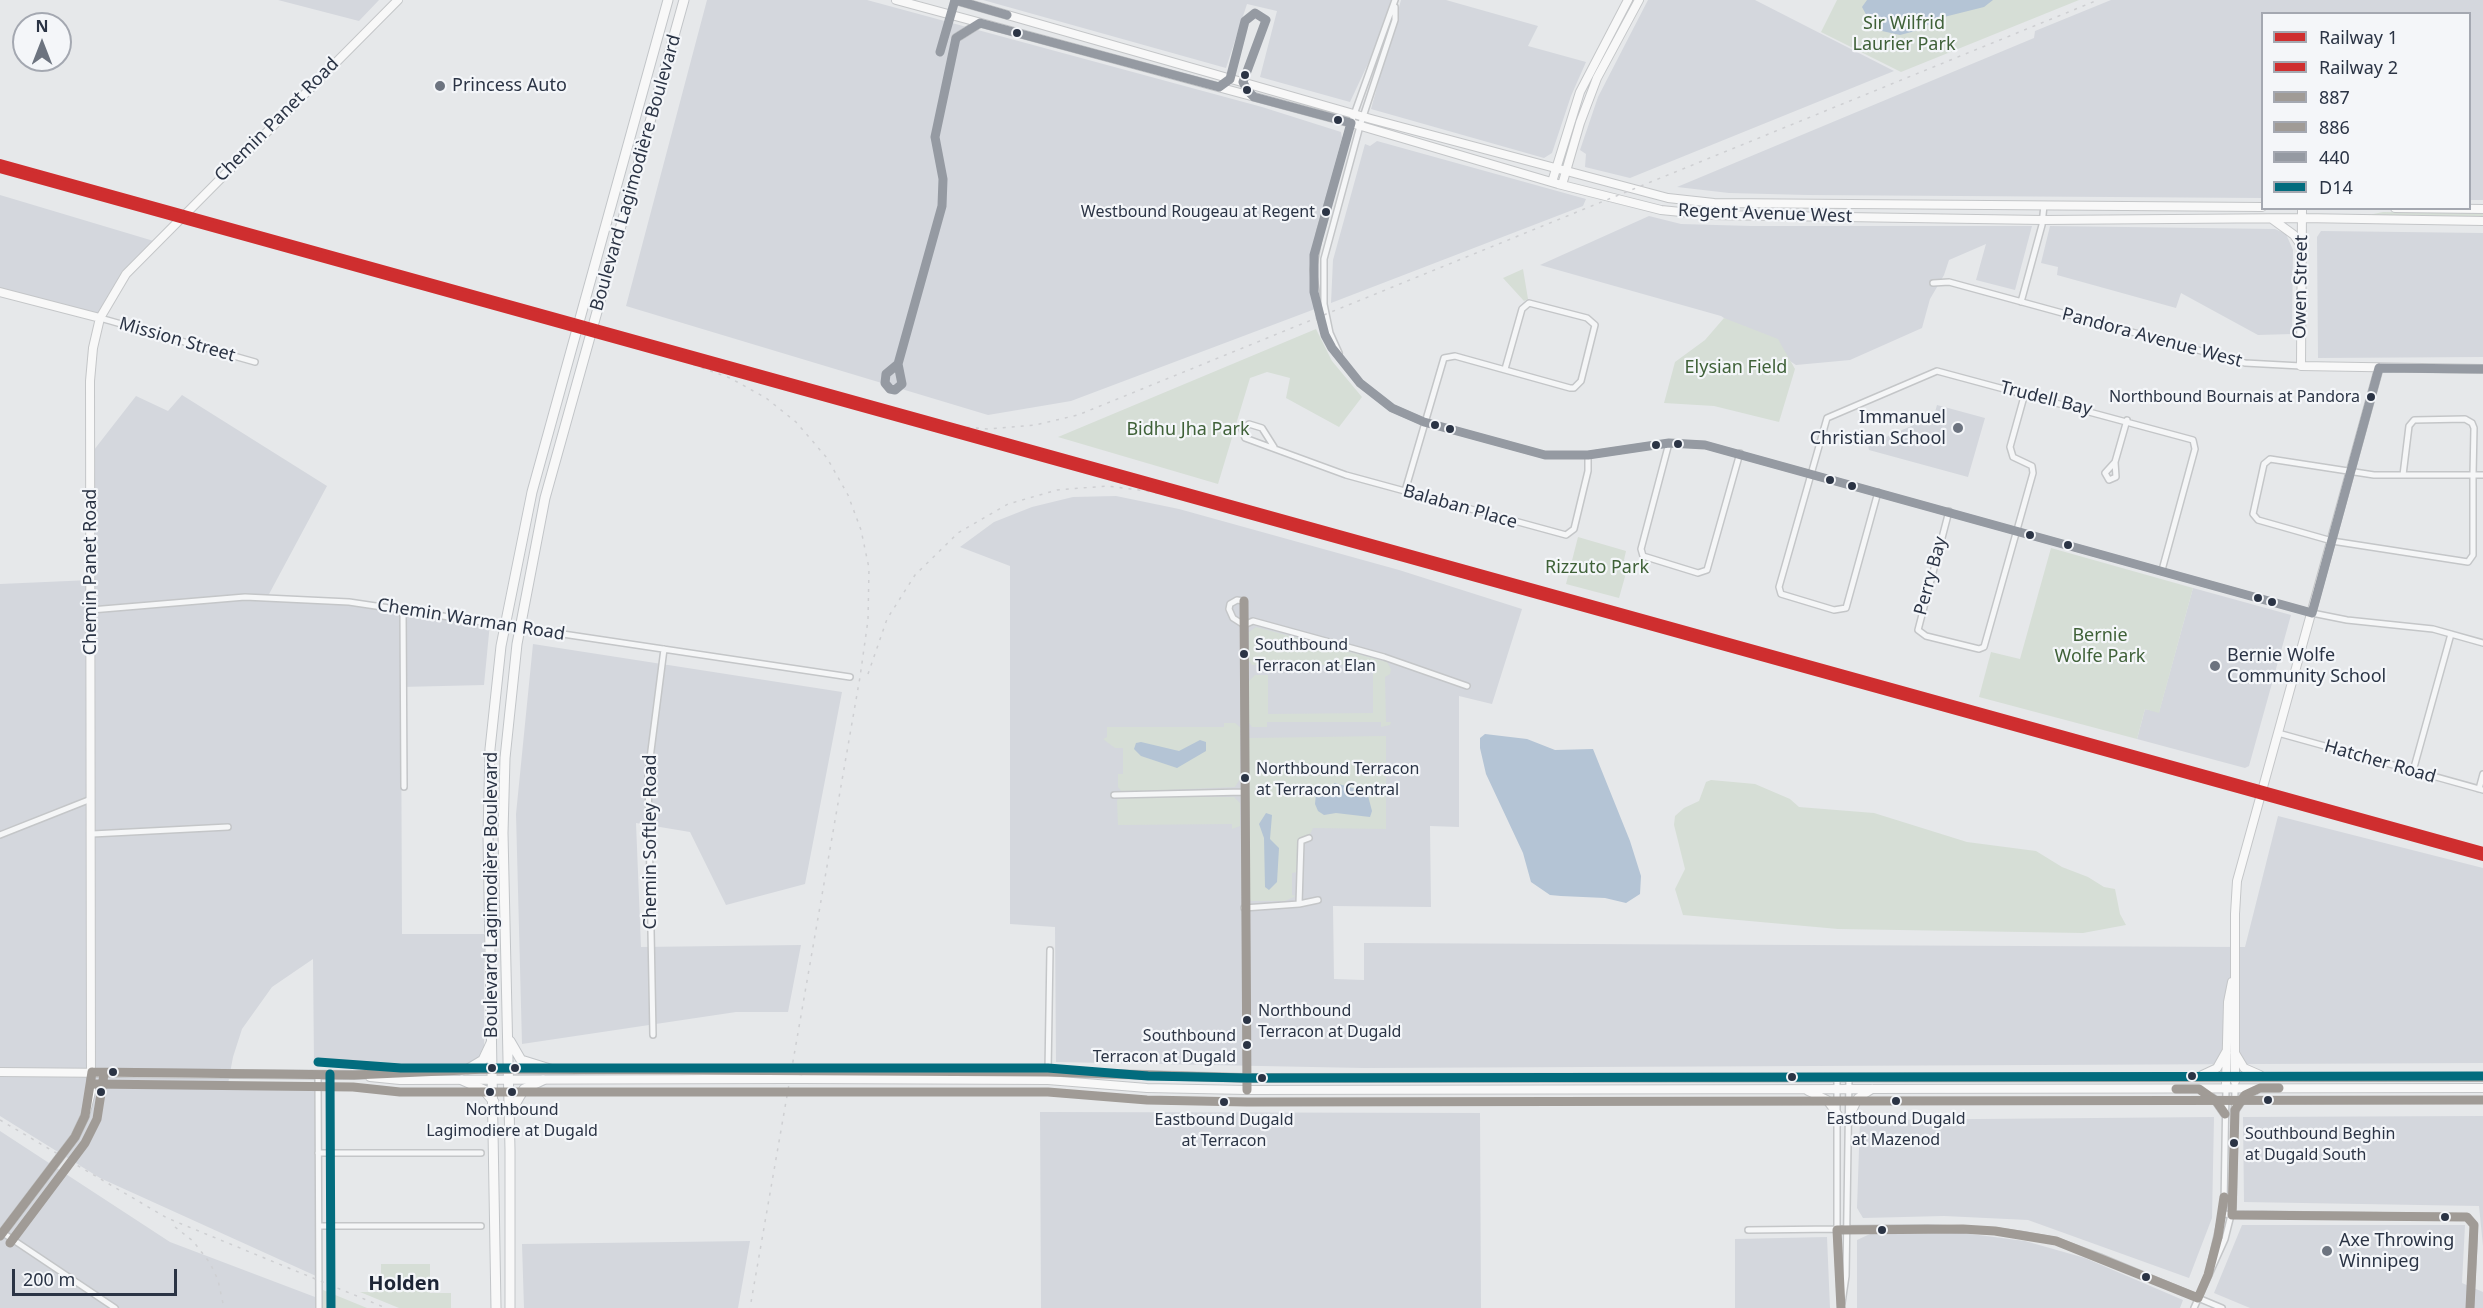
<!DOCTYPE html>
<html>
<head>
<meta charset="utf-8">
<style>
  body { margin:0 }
  #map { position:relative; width:2483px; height:1308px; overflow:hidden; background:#e6e8ea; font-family:"Noto Sans",sans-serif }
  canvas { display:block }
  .legend { position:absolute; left:2261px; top:12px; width:210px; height:198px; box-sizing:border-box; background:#f4f6f9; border:2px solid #a4a8b1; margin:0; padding:8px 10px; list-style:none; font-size:18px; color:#2b3445 }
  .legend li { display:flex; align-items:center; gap:12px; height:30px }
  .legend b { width:30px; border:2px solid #a4a8b1 }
  .north { position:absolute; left:12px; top:12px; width:60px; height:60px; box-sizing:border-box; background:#f4f6f9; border:2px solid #a4a8b1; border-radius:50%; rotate:0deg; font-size:16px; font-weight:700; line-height:24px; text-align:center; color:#2b3445 }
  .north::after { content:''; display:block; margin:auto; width:21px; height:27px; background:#6c737f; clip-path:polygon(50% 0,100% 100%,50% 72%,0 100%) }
  .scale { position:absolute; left:12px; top:1269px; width:165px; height:27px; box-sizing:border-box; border:3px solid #2b3445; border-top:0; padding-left:8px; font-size:18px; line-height:21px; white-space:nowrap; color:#2b3445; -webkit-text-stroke:4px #f4f6f9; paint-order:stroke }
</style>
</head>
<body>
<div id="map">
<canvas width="2483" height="1308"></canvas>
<ul class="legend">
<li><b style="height:8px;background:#cf2e2f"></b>Railway 1</li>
<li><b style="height:8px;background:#cf2e2f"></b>Railway 2</li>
<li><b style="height:8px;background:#a09b96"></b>887</li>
<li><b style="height:8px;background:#a09b96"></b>886</li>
<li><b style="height:8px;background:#959aa2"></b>440</li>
<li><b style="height:8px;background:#026c7e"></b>D14</li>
</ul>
<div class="north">N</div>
<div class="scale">200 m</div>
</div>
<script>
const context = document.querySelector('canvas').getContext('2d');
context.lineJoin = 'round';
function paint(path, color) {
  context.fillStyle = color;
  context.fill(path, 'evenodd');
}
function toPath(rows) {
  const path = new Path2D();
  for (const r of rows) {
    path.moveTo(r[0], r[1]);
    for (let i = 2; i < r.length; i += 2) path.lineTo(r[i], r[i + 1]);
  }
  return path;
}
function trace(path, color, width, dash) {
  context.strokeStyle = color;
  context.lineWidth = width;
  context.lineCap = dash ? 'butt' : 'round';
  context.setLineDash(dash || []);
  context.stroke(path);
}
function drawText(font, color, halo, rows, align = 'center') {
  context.font = font + ' "Noto Sans",sans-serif';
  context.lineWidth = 4.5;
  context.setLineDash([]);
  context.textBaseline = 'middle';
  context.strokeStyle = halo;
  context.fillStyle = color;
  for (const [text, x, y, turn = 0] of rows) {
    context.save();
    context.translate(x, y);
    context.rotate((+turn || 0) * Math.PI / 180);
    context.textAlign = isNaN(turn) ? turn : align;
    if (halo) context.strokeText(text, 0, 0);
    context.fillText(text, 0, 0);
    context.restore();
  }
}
paint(toPath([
  [278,0,379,0,359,21],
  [707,0,867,0,1262,107,1341,132,1342,138,1318,226,1311,264,1315,309,1071,401,988,415,626,306],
  [983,0,1391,0,1380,38,1350,102,1260,77,1277,11,1247,4,1226,68],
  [1401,0,1446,0,1538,26,1528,46,1586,62,1571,96,1552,153,1544,158,1371,109],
  [1648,0,1755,0,1894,71,1630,178,1585,167,1586,154,1580,150,1598,97],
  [2111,0,2483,0,2483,200,2470,200,2470,14,2262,14,2262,198,1808,195,1729,193,1677,187,2034,38,2035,31],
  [1377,141,1586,199,1583,206,1331,303,1333,260,1365,144,1370,146],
  [0,195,157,242,126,274,100,318,0,292],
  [1649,216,1681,224,1751,226,2032,226,2015,290,1976,280,1986,244,1949,260,1944,275,1930,299,1922,328,1850,360,1796,365,1721,316,1540,265],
  [2050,226,2275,229,2286,234,2293,250,2292,334,2258,335,2181,293,2176,308,2057,275,2058,267,2041,263],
  [2321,231,2483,233,2483,357,2318,358,2317,237],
  [182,395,327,486,268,596,300,598,490,623,484,685,401,687,402,934,484,934,484,1053,481,1059,467,1065,314,1064,313,959,272,987,242,1029,233,1057,228,1084,315,1085,316,1276,100,1178,0,1116,0,584,91,580,90,455,136,396,168,411],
  [1937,405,1985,418,1968,477,1869,450,1868,445,1934,416],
  [1116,496,1179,509,1399,570,1522,609,1492,704,1459,696,1459,827,1430,826,1431,907,1333,906,1334,979,1364,980,1364,943,2245,947,2278,816,2483,868,2483,1063,1364,1068,1056,1062,1055,927,1010,924,1010,566,960,547,994,522,1032,507,1073,497],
  [2193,588,2291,615,2249,766,2245,768,2137,739,2145,709,2159,712],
  [533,644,842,692,805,884,726,905,690,832,636,823,641,947,801,945,788,1012,736,1012,522,1044,516,814],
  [1040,1112,1480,1113,1481,1308,1041,1308],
  [2483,1116,2483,1246,2479,1206,2244,1202,2243,1117],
  [2214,1117,2212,1218,2189,1278,2028,1220,1944,1216,1863,1218,1857,1208,1860,1120],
  [0,1131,170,1242,315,1297,315,1308,0,1308],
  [2242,1225,2465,1225,2462,1283,2483,1292,2483,1308,2250,1308,2214,1293],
  [1963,1233,2025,1241,2085,1258,2183,1300,2180,1308,1857,1308,1857,1240,1870,1234],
  [1827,1237,1830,1308,1735,1308,1735,1239],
  [750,1241,738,1308,524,1308,522,1244]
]), '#d4d7dd');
paint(toPath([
  [1837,0,2079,0,1901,72,1821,32],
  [2383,212,2483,213,2483,217,2364,216],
  [1523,269,1528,299,1524,301,1503,278],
  [1724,318,1778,339,1795,369,1779,422,1714,406,1664,403,1675,362,1705,340],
  [1316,329,1332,361,1362,397,1339,427,1286,398,1290,378,1267,372,1250,378,1218,484,1058,437],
  [1578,537,1626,551,1624,560,1628,566,1619,598,1566,584],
  [2051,548,2193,588,2159,713,2145,709,2137,739,1979,697,1991,652,2020,659],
  [1256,627,1387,662,1391,669,1390,674,1385,677,1386,722,1391,722,1390,725,1381,727,1381,722,1267,722,1267,727,1252,727,1249,723,1248,682,1255,675,1268,675,1268,714,1373,713,1373,665,1252,665,1249,661,1249,632],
  [1224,723,1235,723,1240,727,1240,779,1235,787,1122,792,1118,787,1118,774,1123,774,1123,748,1115,748,1103,739,1107,737,1107,727,1224,727],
  [1386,736,1386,829,1313,828,1310,834,1300,840,1297,872,1292,873,1292,895,1296,896,1285,901,1251,901,1248,895,1249,738],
  [1711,780,1755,784,1790,799,1799,807,1874,813,1967,842,2036,851,2062,867,2088,877,2104,887,2115,889,2120,914,2126,925,2083,933,1838,929,1683,915,1675,889,1685,869,1674,825,1675,816,1684,808,1699,801,1706,782],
  [1119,797,1234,797,1240,803,1240,826,1232,829,1232,824,1118,825,1117,801],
  [381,1264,430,1264,430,1293,451,1293,451,1308,399,1308,360,1292,381,1292],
  [323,1290,367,1308,323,1308]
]), '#d6ded6');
paint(toPath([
  [1867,0,1993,0,1984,7,1940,18,1919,30,1900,35,1882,31,1870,22,1862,7],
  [1485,734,1527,739,1555,750,1593,749,1630,841,1641,876,1640,894,1626,903,1605,898,1561,896,1550,895,1531,882,1523,853,1486,774,1480,748,1480,738],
  [1200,740,1206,742,1206,751,1177,768,1141,756,1134,749,1136,743,1141,742,1179,751],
  [1335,783,1367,792,1372,811,1370,817,1336,813,1324,815,1318,811,1315,804,1316,793],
  [1266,813,1272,815,1270,839,1279,848,1277,882,1269,890,1265,887,1264,838,1259,824]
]), '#b4c4d5');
trace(toPath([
  [103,1084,145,1085],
  [154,1085,189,1086],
  [198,1086,304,1086]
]), '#b4c4d5', 1.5);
const street = toPath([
  [1395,0,1351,123,1320,231,1313,270,1320,318,1332,348,1360,383,1392,408,1424,422,1545,455,1588,455,1669,443,1705,445,2312,613,2347,620,2433,629,2483,643],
  [1933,283,1949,282,2245,363,2301,366],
  [2021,302,2042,225,2044,205],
  [100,318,255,362],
  [1339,353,1330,333,1324,304,1324,259,1360,126,1395,20,1395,7],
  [1669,443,1641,549,1643,556,1698,573,1707,570,1740,453],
  [1274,447,1262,428,1249,424,1242,429,1245,438,1346,475,1566,535,1574,529,1588,471,1588,455],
  [2115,462,2105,473,2109,480,2116,477,2115,462,2127,420],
  [2403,475,2409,426,2414,420,2465,419,2472,423,2474,428,2473,475,2473,555,2468,562,2332,541,2258,520,2253,514,2264,464,2270,459,2374,475,2483,475],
  [1405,491,1444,358,1455,356,1570,388,1574,388,1581,381,1595,325,1587,318,1529,303,1522,309,1505,369],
  [1878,492,1846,608,1834,610,1781,594,1779,587,1827,418,1937,371,2193,440,2195,449,2162,570],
  [1949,511,1918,630,1926,636,1979,649,1984,647,2033,473,2032,466,2013,457,2010,447,2025,393],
  [403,609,404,787],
  [91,610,245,597,349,602,850,677],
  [1244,625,1233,618,1229,609,1230,604,1237,600,1244,601,1247,1090],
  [1244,625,1253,621,1384,657,1467,686],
  [2278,733,2483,790],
  [2413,771,2451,634],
  [2479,789,2483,774],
  [1114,795,1244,792],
  [92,834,228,827],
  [0,835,91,799],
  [1299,904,1318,900],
  [1244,908,1299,904,1301,841,1309,838],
  [653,1035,648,774,664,649],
  [1048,1072,1050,950],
  [318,1074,319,1308],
  [1837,1077,1837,1230,1841,1308],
  [318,1153,481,1153],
  [2223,1214,2467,1217,2474,1225,2474,1239,2470,1308],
  [319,1226,481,1226],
  [1748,1230,1927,1228,1995,1231,2024,1235,2056,1241,2100,1257,2222,1308],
  [3,1233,115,1308],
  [2210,1267,2224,1206,2226,1088],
  [1842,1303,1846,1276,1849,1077],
  [2194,1308,2225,1239,2233,1207,2235,1088]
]);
const secondary = toPath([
  [896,0,1351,123,1558,184,1661,210,1711,215,2043,220,2302,218,2483,221],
  [955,0,1371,119,1668,198,1714,203,2262,207],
  [956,38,980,23],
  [1552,182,1580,92,1628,0],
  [1562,185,1580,123,1597,78,1639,0],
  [2302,208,2301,366,2483,369],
  [2395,208,2483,209],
  [2272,219,2294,235,2302,247],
  [0,292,100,318],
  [2235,1053,2244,1068,2260,1075],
  [802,1071,1048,1072,1247,1078,2483,1077],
  [0,1072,354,1075,464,1069,787,1072],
  [2202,1075,2217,1068,2226,1052],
  [370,1077,400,1080,786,1079],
  [801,1079,1048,1080,1147,1088,1247,1090,2483,1088],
  [2235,1081,2235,914,2237,881,2379,368],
  [2226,1083,2228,1002,2232,982],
  [2200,1089,2216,1101,2225,1114],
  [1808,1091,1827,1100,1838,1115],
  [2235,1110,2245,1095,2256,1090],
  [1850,1115,1858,1098,1872,1089],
  [0,1236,75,1137,85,1116,91,1092,90,381,93,348,100,318,126,274,398,0]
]);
const primary = toPath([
  [510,1041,521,1060,550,1069],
  [468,1069,483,1060,491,1043],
  [462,1080,484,1090,494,1102],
  [510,1113,524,1089,543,1080],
  [496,1308,488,835,490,749,501,646,532,492,668,0],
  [510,1308,510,1150,503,833,505,758,517,644,545,498,684,0]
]);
trace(street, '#c4c6c8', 8);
trace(secondary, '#c4c6c8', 10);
trace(primary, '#c2c5c8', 11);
trace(street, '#f5f6f7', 5);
trace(secondary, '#f8f8f8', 8);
trace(primary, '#f8f8f8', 9);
trace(toPath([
  [617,337,730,378,766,398,796,422,827,458,848,495,861,530,869,568,868,620,860,677,750,1308],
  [914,417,951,426,989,429,1035,425,1078,415,2098,0],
  [868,674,887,619,915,575,958,533,1008,504,1057,490,1107,486,1147,491,1240,511],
  [0,1120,167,1218,386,1308],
  [175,1227,193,1241,210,1263,218,1280,224,1308]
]), '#cecfd2', 1.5, [3, 6]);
const secondaryBridge = toPath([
  [787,1072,802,1071],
  [786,1079,801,1079]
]);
trace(secondaryBridge, '#c4c6c8', 10, []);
trace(secondaryBridge, '#f8f8f8', 8);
trace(toPath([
  [1244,601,1247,1090],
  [92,1072,354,1075,486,1069,1048,1072,1247,1078,2483,1077],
  [2176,1089,2199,1089,2216,1101,2225,1114],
  [2232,1215,2235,1110,2245,1095,2260,1088,2279,1088],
  [2232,1215,2467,1217,2474,1225,2470,1308],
  [1837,1230,1963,1229,1995,1231,2056,1241,2198,1298],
  [1837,1230,1841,1308],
  [0,1236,75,1137,85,1116,92,1072],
  [2198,1298,2208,1275,2218,1237,2224,1197]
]), '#a09b96', 9);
trace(toPath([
  [92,1084,353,1087,400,1092,1048,1092,1147,1100,1247,1102,2483,1100],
  [10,1243,85,1143,97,1119,104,1074]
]), '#a09b96', 9);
trace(toPath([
  [940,52,955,0,1007,15],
  [898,364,902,384,895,390,890,389,885,383,886,374,898,364],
  [898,364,942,206,943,179,935,137,956,38,980,23,1219,87,1230,79,1245,21,1255,13,1266,20,1243,82,1247,90,1254,97,1351,123,1314,255,1314,292,1325,335,1332,348,1360,383,1392,408,1424,422,1545,455,1588,455,1669,443,1705,445,2312,613],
  [2379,368,2483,369],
  [2312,613,2379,368]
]), '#959aa2', 9);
trace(toPath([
  [318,1062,401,1068,1048,1068,1148,1076,1247,1078,2483,1076],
  [330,1074,331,1308]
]), '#026c7e', 9);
trace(toPath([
  [0,164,2483,852]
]), '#cf2e2f', 10);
trace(toPath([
  [0,168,2483,856]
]), '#cf2e2f', 10);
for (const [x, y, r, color] of [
  [1017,33,5,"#2b3445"],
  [1245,75,5,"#2b3445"],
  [440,86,6,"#6c737f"],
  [1247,90,5,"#2b3445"],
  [1338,120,5,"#2b3445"],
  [1326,212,5,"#2b3445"],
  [2371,397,5,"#2b3445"],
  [1435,425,5,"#2b3445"],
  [1958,428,6,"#6c737f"],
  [1450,429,5,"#2b3445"],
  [1678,444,5,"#2b3445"],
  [1656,445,5,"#2b3445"],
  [1830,480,5,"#2b3445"],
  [1852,486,5,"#2b3445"],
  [2030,535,5,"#2b3445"],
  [2068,545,5,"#2b3445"],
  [2258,598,5,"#2b3445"],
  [2272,602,5,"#2b3445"],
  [1244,654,5,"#2b3445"],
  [2215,666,6,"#6c737f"],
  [1245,778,5,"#2b3445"],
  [1247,1020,5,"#2b3445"],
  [1247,1045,5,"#2b3445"],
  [492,1068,5,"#2b3445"],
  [515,1068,5,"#2b3445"],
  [113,1072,5,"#2b3445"],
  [2192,1076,5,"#2b3445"],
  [1792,1077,5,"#2b3445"],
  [1262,1078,5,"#2b3445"],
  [101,1092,5,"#2b3445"],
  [490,1092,5,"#2b3445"],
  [512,1092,5,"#2b3445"],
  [2268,1100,5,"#2b3445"],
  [1896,1101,5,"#2b3445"],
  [1224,1102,5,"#2b3445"],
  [2234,1143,5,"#2b3445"],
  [2445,1217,5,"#2b3445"],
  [1882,1230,5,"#2b3445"],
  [2327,1251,6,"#6c737f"],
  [2146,1277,5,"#2b3445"]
]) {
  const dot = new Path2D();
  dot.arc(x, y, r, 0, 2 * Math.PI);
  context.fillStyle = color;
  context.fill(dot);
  trace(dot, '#f4f6f9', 2);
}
drawText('16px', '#2b3445', '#f4f6f9', [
  ["Westbound Rougeau at Regent",1315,212,"right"],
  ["Northbound Bournais at Pandora",2360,397,"right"],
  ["Southbound",1255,645],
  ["Terracon at Elan",1255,666],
  ["Northbound Terracon",1256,769],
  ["at Terracon Central",1256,790],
  ["Northbound",1258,1011],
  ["Terracon at Dugald",1258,1032],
  ["Southbound",1236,1036,"right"],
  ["Terracon at Dugald",1236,1057,"right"],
  ["Northbound",512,1110,"center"],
  ["Lagimodiere at Dugald",512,1131,"center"],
  ["Eastbound Dugald",1896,1119,"center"],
  ["at Mazenod",1896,1140,"center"],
  ["Eastbound Dugald",1224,1120,"center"],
  ["at Terracon",1224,1141,"center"],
  ["Southbound Beghin",2245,1134],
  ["at Dugald South",2245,1155]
], 'left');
drawText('18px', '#3f6138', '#f4f6f9', [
  ["Sir Wilfrid",1904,24],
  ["Laurier Park",1904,45],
  ["Elysian Field",1736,368],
  ["Bidhu Jha Park",1188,430],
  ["Rizzuto Park",1597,568],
  ["Bernie",2100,636],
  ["Wolfe Park",2100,657]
]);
drawText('18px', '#2b3445', '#f4f6f9', [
  ["Princess Auto",452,86],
  ["Immanuel",1946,418,"right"],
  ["Christian School",1946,439,"right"],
  ["Bernie Wolfe",2227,656],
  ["Community School",2227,677],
  ["Axe Throwing",2339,1241],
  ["Winnipeg",2339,1262]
], 'left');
drawText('18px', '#2b3445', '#f4f6f9', [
  ["Chemin Panet Road",277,120,-45],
  ["Boulevard Lagimodière Boulevard",636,173,-74],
  ["Regent Avenue West",1765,214,2],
  ["Owen Street",2301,287,-89],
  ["Pandora Avenue West",2152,338,15],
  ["Mission Street",177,340,16],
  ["Trudell Bay",2046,399,14],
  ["Balaban Place",1460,507,16],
  ["Chemin Panet Road",91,572,-90],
  ["Perry Bay",1931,576,-75],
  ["Chemin Warman Road",471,620,9],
  ["Hatcher Road",2380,762,16],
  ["Chemin Softley Road",651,842,-90],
  ["Boulevard Lagimodière Boulevard",492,895,-90]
]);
drawText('bold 20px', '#1d2536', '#f4f6f9', [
  ["Holden",404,1284]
]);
</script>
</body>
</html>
